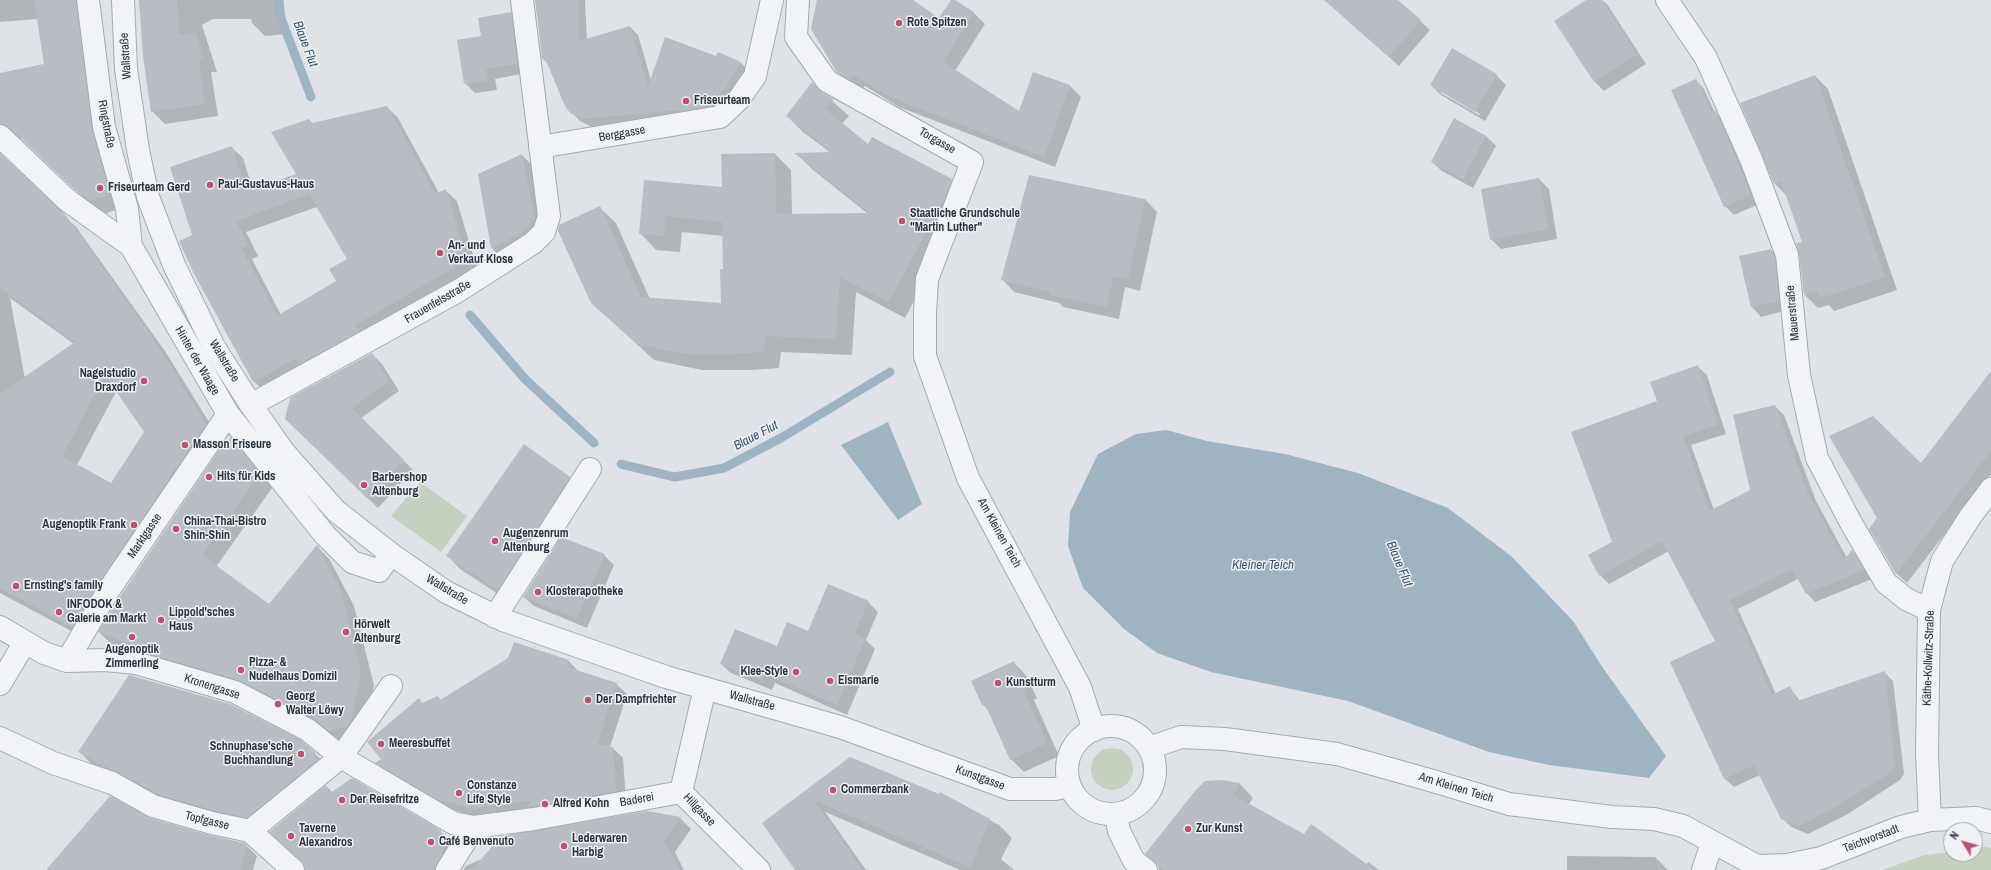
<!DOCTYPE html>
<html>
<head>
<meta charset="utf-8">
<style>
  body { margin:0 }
  #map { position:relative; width:1991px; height:870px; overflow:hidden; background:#dfe3e7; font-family:"Archivo Narrow",sans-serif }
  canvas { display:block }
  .north { position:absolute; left:1943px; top:822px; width:40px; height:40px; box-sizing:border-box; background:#eff2f5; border:1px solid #a0a5ab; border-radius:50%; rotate:307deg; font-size:11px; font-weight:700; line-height:16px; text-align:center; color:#2a323c }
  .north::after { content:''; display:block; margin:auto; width:14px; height:18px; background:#bf516c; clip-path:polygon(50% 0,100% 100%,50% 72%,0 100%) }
</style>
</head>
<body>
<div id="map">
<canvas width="1991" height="870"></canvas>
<div class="north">N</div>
</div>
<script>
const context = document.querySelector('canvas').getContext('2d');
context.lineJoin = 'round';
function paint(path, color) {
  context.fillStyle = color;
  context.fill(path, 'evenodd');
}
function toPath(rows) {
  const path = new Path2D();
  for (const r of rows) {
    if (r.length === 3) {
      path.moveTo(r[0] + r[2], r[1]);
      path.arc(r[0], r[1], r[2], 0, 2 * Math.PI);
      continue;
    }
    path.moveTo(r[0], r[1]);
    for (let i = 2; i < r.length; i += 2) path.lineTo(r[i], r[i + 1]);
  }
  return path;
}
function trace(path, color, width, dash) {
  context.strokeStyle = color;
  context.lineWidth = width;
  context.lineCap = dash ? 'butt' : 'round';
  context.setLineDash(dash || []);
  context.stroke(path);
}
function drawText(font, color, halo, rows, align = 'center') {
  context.font = font + ' "Archivo Narrow",sans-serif';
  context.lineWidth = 3;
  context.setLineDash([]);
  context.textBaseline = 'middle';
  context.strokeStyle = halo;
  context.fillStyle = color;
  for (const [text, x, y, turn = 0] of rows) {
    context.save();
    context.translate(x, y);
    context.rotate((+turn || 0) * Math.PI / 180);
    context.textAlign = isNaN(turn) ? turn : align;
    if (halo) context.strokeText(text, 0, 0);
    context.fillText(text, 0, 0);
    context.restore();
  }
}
paint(toPath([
  [420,482,467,516,441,552,391,516],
  [1112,769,21],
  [1986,847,1991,848,1991,870,1882,870,1924,855,1951,852,1951,854,1975,854,1975,848]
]), '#c6d0c1');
paint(toPath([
  [888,422,922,504,898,520,841,445],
  [1166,430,1207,441,1285,454,1358,473,1448,508,1511,556,1573,621,1603,668,1666,756,1649,778,1549,765,1489,752,1348,701,1211,672,1157,653,1124,629,1083,588,1068,546,1070,512,1098,454,1136,434]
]), '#9eb4c3');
paint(toPath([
  [0,0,87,0,122,208,104,214,89,203,23,140,17,137,10,137,1,146,1,153,3,157,76,227,165,351,219,438,86,639,0,593,0,74,45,64,38,19,0,22],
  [10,298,74,344,25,379],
  [117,390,145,432,111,484,77,465],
  [139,0,283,0,288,34,265,36,252,23,251,19,213,19,202,25,217,72,211,72,218,116,165,124,152,111],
  [535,0,585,0,587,40,630,27,638,35,651,80,716,57,741,63,749,71,733,98,708,116,592,127,580,121,571,112,549,64,543,59],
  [818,0,911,0,940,20,953,0,974,13,985,24,955,71,1019,113,1034,73,1070,86,1081,97,1055,167,899,107,865,86,861,90,848,82,836,71],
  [1350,0,1397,0,1430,30,1399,66,1349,22],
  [1588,0,1602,0,1607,4,1646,64,1604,91,1595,82],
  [511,13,520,23,527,73,495,79,497,90,475,93,465,83,482,36],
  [1452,49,1496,75,1506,85,1485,121,1441,95,1431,85],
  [1441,91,1480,114,1479,115,1441,93],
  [1815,76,1828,89,1897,290,1834,311,1829,305,1818,308,1804,294,1803,243,1787,196,1775,184,1741,103],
  [1696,80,1704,89,1715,113,1725,121,1759,204,1734,215,1725,206,1672,91],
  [812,83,849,116,842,124,868,145,951,180,968,196,963,209,905,318,856,292,852,355,781,352,779,368,753,370,702,370,654,360,592,303,599,207,616,223,650,299,722,304,724,270,723,236,682,232,680,252,656,250,640,233,645,181,723,189,775,154,791,170,792,215,868,214,812,169,797,154,831,153,803,132,787,116],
  [387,107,398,118,439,193,445,190,457,201,478,272,265,393,254,381,194,236,231,147,243,158,253,190,298,174,309,120,313,124],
  [317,207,349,259,338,281,281,315,252,259,258,256,246,232],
  [1454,119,1486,136,1496,146,1473,188,1442,171,1432,162],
  [522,155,532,165,544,229,501,258,492,248,480,175],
  [1539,179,1549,189,1557,239,1501,249,1491,239],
  [1145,199,1157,212,1140,291,1125,287,1119,319,1063,307,1059,303,1014,292,1002,279],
  [1771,250,1781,260,1788,310,1761,317,1752,307,1740,257],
  [372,354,382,364,399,391,361,418,413,470,378,508,286,419],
  [1698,367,1707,375,1726,434,1691,445,1714,510,1751,491,1775,406,1784,415,1816,501,1847,558,1852,551,1861,560,1872,579,1815,602,1807,593,1798,579,1738,609,1776,694,1790,688,1800,701,1884,672,1893,681,1904,774,1900,780,1848,814,1808,834,1791,827,1782,818,1760,775,1734,787,1725,779,1671,663,1717,642,1669,551,1609,584,1600,575,1613,542,1658,401],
  [1991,375,1991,474,1907,583,1897,574,1870,529],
  [231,439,244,452,272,488,216,567,269,605,317,546,330,560,354,606,374,685,364,734,344,744,328,732,255,694,113,646,99,632],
  [570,477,582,490,510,602,460,569,448,556],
  [604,555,614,565,587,628,534,606,524,597],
  [868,602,878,612,866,640,875,649,847,715,775,683,772,690,731,673,721,664,778,647],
  [515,643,569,661,579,672,616,684,627,694,610,747,613,748,623,758,626,802,484,819,450,809,387,773,377,763,382,759,419,699,423,704,438,697,442,701,509,658],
  [1013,662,1026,675,1037,698,1034,700,1059,756,1024,772,1011,759,988,710,983,705,972,681],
  [80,752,314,753,329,767,262,832,173,809,94,767],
  [850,758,940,795,941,793,999,825,1012,838,1001,859,1014,870,960,870,825,812,866,870,796,870,763,823],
  [1221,781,1240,784,1253,798,1249,804,1304,835,1366,865,1368,862,1379,870,1159,870,1158,866],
  [326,786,333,793,440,831,452,843,451,870,306,870],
  [680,818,691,829,675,852,684,870,463,870,466,866,484,858],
  [208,836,244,843,257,856,253,870,47,870],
  [1567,856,1655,857,1668,870,1567,870]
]), '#0003');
trace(toPath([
  [279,0,279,13,311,97],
  [470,315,525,379,594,443],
  [621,464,675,477,724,468,781,438,890,372]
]), '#9eb4c3', 9);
paint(toPath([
  [34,0,76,0,92,129,110,195,90,201,75,190,9,127,0,124,0,73,44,64],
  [139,0,177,0,179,35,196,33,204,60,199,60,205,104,151,112,143,57],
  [536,0,578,0,579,41,630,26,648,87,665,37,716,56,718,52,741,62,725,89,700,108,583,119,570,113,564,104,545,58,542,59],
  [817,0,913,0,939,18,951,0,955,0,974,12,943,62,1019,111,1033,72,1070,85,1044,157,888,96,854,75,850,80,836,71,811,29],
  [1324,0,1398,0,1421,20,1389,57],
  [1586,0,1602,0,1637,54,1594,82,1554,21],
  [511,12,517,64,486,69,488,80,464,84,457,40,481,36,478,18],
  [1452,48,1497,74,1475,112,1430,85],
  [1815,75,1885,277,1820,298,1818,291,1804,295,1799,254,1796,243,1802,242,1781,181,1774,184,1740,103],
  [1696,79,1712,113,1716,111,1751,195,1724,207,1671,90],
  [812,82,821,92,834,99,825,109,868,144,872,137,952,179,947,192,889,302,840,277,836,339,765,336,763,352,736,354,685,354,637,344,591,303,558,231,559,225,600,206,641,297,721,303,720,269,723,269,722,222,666,216,664,236,639,234,644,180,722,187,721,154,775,153,776,214,870,213,794,153,832,152,786,116],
  [387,106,435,194,446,189,467,260,355,325,359,332,296,366,298,357,253,382,193,272,179,241,192,235,170,167,232,146,246,191,296,174,271,132,309,119,312,123],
  [309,194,347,259,329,269,336,281,277,316,241,248,248,245,236,221],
  [1454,118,1486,136,1463,179,1431,162],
  [0,153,64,213,152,337,206,424,98,584,72,627,0,588,0,394,75,342,0,288],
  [105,375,144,432,111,483,62,456],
  [522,154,535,218,521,233,491,248,478,174],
  [1029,175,1145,199,1128,279,1113,276,1107,307,1050,295,1050,292,1001,280],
  [1539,178,1548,229,1490,240,1481,189],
  [1771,249,1775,258,1779,301,1751,307,1739,256],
  [372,353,389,381,352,408,404,460,368,499,285,419,290,398],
  [1698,365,1718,425,1683,436,1709,511,1750,490,1733,415,1775,405,1807,491,1844,560,1852,550,1864,570,1806,594,1792,569,1730,600,1772,695,1790,686,1797,701,1885,671,1895,765,1891,772,1839,805,1799,826,1781,819,1754,765,1724,779,1670,662,1715,641,1662,541,1599,576,1588,555,1612,542,1571,432,1657,401,1650,382],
  [1991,371,1991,451,1896,574,1869,529,1877,518,1829,436,1873,416,1921,463],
  [231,437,260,473,202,555,269,604,317,545,341,591,361,671,351,721,348,726,329,731,314,719,241,681,143,652,145,649,98,632,119,598,221,447,222,449],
  [524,444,570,477,498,590,446,556],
  [561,537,605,554,577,618,523,597],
  [828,584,869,601,854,634,865,639,837,705,765,674,762,681,720,664,735,629,777,646,787,622,808,631],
  [514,642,569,660,567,667,617,683,597,744,613,747,616,791,526,808,532,800,473,809,440,799,440,801,375,763,381,759,367,742,419,698,422,703,438,696,440,700,508,658],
  [1014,661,1025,686,1022,687,1047,743,1010,760,985,704,982,705,971,681],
  [129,675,230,704,301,740,315,752,318,760,247,818,215,811,158,794,78,752],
  [850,757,939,794,940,792,990,819,970,867,814,800,862,870,795,870,762,823],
  [352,778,441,830,442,854,435,870,305,870,301,861,269,832,326,785,329,794],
  [1222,780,1240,783,1233,795,1304,834,1311,824,1375,870,1163,870,1145,854,1195,791,1205,781],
  [110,796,150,818,209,835,244,843,247,845,240,870,46,870],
  [647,811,681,817,664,841,680,870,472,870,501,836]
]), '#b7bdc3');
const pedestrian = toPath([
  [0,627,44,653,67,661,106,660,136,663,235,692,308,730,341,757,453,823,474,827,534,819,681,792],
  [67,661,108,591,206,447],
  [0,684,25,642],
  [0,738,53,763,112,783,153,806,212,823,250,831,293,870],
  [250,831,341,757,391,686],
  [447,870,474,827],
  [1703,870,1712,843]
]);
const minor = toPath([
  [88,0,104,127,127,209,131,246],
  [798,0,796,37,827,81,972,162,927,279,925,312,925,356,968,478,1080,687,1094,730],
  [1667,0,1706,58,1751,159,1787,255,1799,375,1817,458,1851,523,1886,583,1906,599,1929,610],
  [0,136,67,200,131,246,228,414,325,535,352,562,379,571,391,554],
  [540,147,720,117,739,99,755,76,772,0],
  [251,405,458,291,533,243,544,232,549,216,522,0],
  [206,447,228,414],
  [495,617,590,469],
  [705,688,681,792,759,870],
  [1116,815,1119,831,1134,861,1146,870]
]);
const tertiary = toPath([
  [123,0,126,69,138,150,148,197,174,265,214,347,251,405,283,451,336,511,391,554,446,592,503,620,666,677,840,727,1010,789,1055,789,1069,786],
  [1111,770,44],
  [1149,748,1181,737,1225,739,1337,754,1433,781,1509,804,1612,817,1654,819,1683,826,1757,866,1787,865,1821,858,1901,827,1930,820,1976,818,1991,822],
  [1930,820,1927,754,1929,610,1942,561,1970,517,1991,489]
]);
trace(pedestrian, '#a5aab0', 24);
trace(minor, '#a5aab0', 24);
trace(tertiary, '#a5aab0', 24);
trace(pedestrian, '#f2f3f6', 22);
trace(minor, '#f2f3f6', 22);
trace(tertiary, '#f2f3f6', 22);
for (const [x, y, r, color] of [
  [899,23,4,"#bf516c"],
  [686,101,4,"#bf516c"],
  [210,185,4,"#bf516c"],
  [100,188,4,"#bf516c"],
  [902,221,4,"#bf516c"],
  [440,253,4,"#bf516c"],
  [144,381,4,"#bf516c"],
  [185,445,4,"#bf516c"],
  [209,477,4,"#bf516c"],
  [364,485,4,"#bf516c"],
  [134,525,4,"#bf516c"],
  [176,529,4,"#bf516c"],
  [495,541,4,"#bf516c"],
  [16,586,4,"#bf516c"],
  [538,592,4,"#bf516c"],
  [59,612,4,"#bf516c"],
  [161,620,4,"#bf516c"],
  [346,632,4,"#bf516c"],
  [132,637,4,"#bf516c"],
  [241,670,4,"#bf516c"],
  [796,672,4,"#bf516c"],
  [830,681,4,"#bf516c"],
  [998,683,4,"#bf516c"],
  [588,700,4,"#bf516c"],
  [278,704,4,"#bf516c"],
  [381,744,4,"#bf516c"],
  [301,754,4,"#bf516c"],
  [833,790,4,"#bf516c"],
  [459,793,4,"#bf516c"],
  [342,800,4,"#bf516c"],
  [545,804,4,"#bf516c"],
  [1188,829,4,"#bf516c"],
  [291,836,4,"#bf516c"],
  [431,842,4,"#bf516c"],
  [564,846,4,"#bf516c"]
]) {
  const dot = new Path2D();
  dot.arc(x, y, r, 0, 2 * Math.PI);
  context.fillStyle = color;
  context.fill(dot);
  trace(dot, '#eff2f5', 1.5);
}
drawText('bold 12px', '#2a323c', '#eff2f5', [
  ["Rote Spitzen",907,23],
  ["Friseurteam",694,101],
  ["Paul-Gustavus-Haus",218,185],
  ["Friseurteam Gerd",108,188],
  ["Staatliche Grundschule",910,214],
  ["\"Martin Luther\"",910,228],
  ["An- und",448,246],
  ["Verkauf Klose",448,260],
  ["Nagelstudio",136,374,"right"],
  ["Draxdorf",136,388,"right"],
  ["Masson Friseure",193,445],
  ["Hits für Kids",217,477],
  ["Barbershop",372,478],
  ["Altenburg",372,492],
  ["China-Thai-Bistro",184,522],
  ["Shin-Shin",184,536],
  ["Augenoptik Frank",126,525,"right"],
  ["Augenzenrum",503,534],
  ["Altenburg",503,548],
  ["Ernsting's family",24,586],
  ["Klosterapotheke",546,592],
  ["INFODOK &",67,605],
  ["Galerie am Markt",67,619],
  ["Lippold'sches",169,613],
  ["Haus",169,627],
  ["Hörwelt",354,625],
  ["Altenburg",354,639],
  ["Augenoptik",132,650,"center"],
  ["Zimmerling",132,664,"center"],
  ["Pizza- &",249,663],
  ["Nudelhaus Domizil",249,677],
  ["Klee-Style",788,672,"right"],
  ["Eismarie",838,681],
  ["Kunstturm",1006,683],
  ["Georg",286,697],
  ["Walter Löwy",286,711],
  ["Der Dampfrichter",596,700],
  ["Meeresbuffet",389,744],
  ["Schnuphase'sche",293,747,"right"],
  ["Buchhandlung",293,761,"right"],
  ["Constanze",467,786],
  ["Life Style",467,800],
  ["Commerzbank",841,790],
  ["Der Reisefritze",350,800],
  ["Alfred Kohn",553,804],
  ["Taverne",299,829],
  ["Alexandros",299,843],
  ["Zur Kunst",1196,829],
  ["Lederwaren",572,839],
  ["Harbig",572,853],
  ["Café Benvenuto",439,842]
], 'left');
drawText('12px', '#2a323c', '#eff2f5', [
  ["Wallstraße",126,56,-94],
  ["Ringstraße",106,124,79],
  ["Berggasse",622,134,-10],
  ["Torgasse",937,141,30],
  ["Frauenfelsstraße",438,302,-30],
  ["Mauerstraße",1793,313,-95],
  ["Hinter der Waage",197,361,60],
  ["Wallstraße",224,361,59],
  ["Am Kleinen Teich",999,533,61],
  ["Marktgasse",145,536,-56],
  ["Wallstraße",447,590,31],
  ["Käthe-Kollwitz-Straße",1929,658,-88],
  ["Kronengasse",212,687,18],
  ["Wallstraße",752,701,15],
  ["Kunstgasse",980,778,20],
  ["Am Kleinen Teich",1456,788,17],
  ["Baderei",637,800,-10],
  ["Hillgasse",699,810,46],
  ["Topfgasse",207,821,14],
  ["Teichvorstadt",1871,839,-21]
]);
drawText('italic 13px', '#39546c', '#eff2f5', [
  ["Blaue Flut",305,44,69],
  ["Blaue Flut",756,436,-28],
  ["Blaue Flut",1399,564,67],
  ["Kleiner Teich",1263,566]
]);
</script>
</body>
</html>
